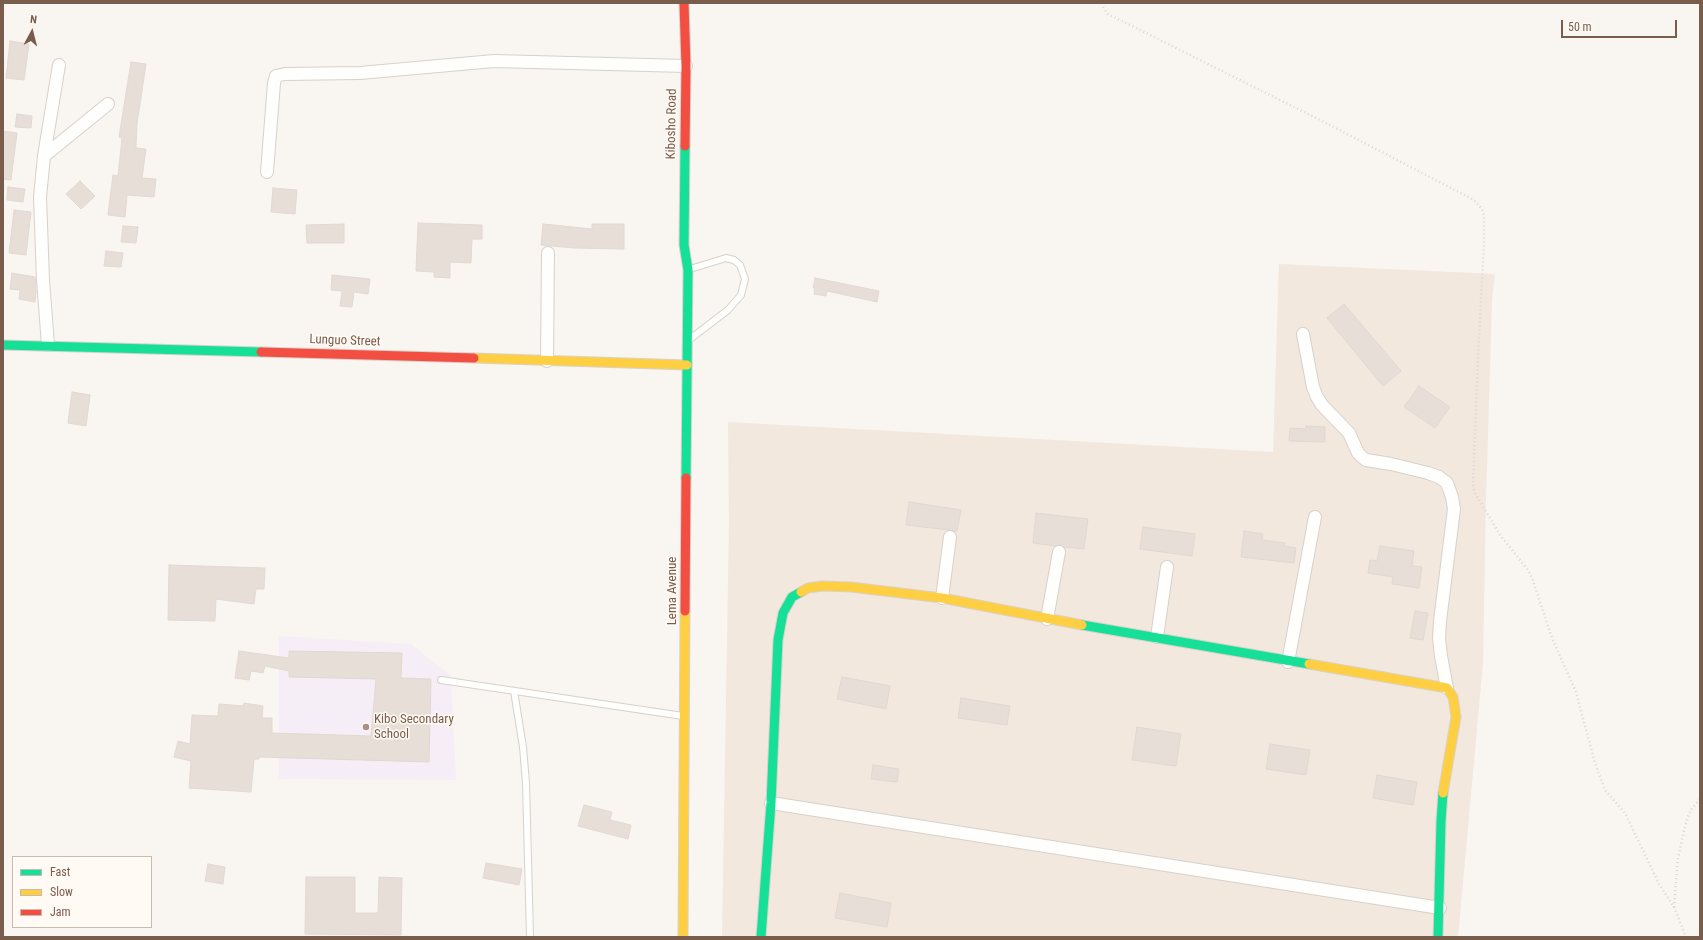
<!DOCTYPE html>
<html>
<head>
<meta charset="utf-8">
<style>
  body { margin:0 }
  #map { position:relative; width:1703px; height:940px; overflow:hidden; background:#f9f5f0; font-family:"Roboto Condensed",sans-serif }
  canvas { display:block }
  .frame { position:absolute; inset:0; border:4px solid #7a5c4d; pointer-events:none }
  .legend { position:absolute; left:12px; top:856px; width:140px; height:72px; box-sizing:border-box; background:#fffaf3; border:1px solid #cabbb1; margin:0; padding:5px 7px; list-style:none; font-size:12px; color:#7a5c4d }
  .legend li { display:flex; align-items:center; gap:8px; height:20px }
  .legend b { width:20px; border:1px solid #cabbb1 }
  .north { position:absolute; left:12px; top:12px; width:40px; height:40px; -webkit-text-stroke:3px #fffaf3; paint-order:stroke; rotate:7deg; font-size:11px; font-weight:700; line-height:16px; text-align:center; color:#7a5c4d }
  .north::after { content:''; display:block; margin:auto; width:14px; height:18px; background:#7a5c4d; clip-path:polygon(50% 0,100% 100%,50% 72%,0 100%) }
  .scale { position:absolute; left:1561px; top:20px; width:116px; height:18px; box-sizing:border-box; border:2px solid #7a5c4d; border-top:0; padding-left:5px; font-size:12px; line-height:14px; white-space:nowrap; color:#7a5c4d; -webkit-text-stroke:3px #fffaf3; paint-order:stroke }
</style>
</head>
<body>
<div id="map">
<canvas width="1703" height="940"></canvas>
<div class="frame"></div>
<ul class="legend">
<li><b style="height:5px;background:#16e098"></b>Fast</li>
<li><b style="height:5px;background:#ffcf43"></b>Slow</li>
<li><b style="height:5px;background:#f24e42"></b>Jam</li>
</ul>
<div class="north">N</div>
<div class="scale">50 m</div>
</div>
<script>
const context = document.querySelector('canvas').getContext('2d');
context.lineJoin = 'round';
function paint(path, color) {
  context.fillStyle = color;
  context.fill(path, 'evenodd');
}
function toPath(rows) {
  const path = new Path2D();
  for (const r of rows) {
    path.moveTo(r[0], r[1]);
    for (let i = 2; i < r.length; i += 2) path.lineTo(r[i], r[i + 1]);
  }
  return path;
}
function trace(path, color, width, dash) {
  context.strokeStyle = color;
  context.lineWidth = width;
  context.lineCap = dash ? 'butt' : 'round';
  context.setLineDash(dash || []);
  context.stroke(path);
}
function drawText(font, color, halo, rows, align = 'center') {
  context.font = font + ' "Roboto Condensed",sans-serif';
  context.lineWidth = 3;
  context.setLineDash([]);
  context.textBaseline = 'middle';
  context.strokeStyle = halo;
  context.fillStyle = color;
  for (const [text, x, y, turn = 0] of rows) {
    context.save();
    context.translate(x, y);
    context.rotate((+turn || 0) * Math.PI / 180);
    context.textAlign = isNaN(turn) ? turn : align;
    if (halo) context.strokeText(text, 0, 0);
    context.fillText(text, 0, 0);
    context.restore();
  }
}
paint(toPath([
  [1279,264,1495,274,1492,300,1486,499,1483,663,1458,937,722,937,729,523,728,422,1273,452]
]), '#f2e8de');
paint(toPath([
  [279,636,411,644,451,676,456,780,279,779]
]), '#f6eef6');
const building = toPath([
  [10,41,29,44,24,80,6,78,10,41],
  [131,62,146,64,137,124,136,148,146,149,142,178,156,179,154,197,127,195,125,217,108,215,113,175,118,176,122,138,119,137,131,62],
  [17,114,32,116,31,128,15,127,17,114],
  [3,131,17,133,11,180,3,179,3,131],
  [80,181,95,196,81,209,66,194,80,181],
  [8,187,25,189,23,202,7,200,8,187],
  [273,188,297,190,295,214,271,212,273,188],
  [14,210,31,212,26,255,9,253,14,210],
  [418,223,482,225,482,239,472,239,471,263,450,262,450,278,434,277,434,272,416,271,418,223],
  [344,224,344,243,307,243,306,225,344,224],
  [543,224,592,229,592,224,624,224,624,249,574,248,541,245,543,224],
  [123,226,138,227,136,243,121,242,123,226],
  [106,251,123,253,121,267,104,266,106,251],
  [12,273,35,277,36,291,35,302,19,299,20,290,10,289,12,273],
  [332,275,370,279,368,294,354,292,352,307,340,306,342,291,331,290,332,275],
  [815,278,879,291,877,302,827,291,826,296,814,294,815,288,813,288,815,278],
  [1344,304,1401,371,1383,386,1327,318,1344,304],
  [1419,386,1450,407,1435,428,1404,407,1419,386],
  [72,392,90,395,86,426,68,423,72,392],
  [1306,426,1325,427,1325,442,1289,441,1290,428,1306,429,1306,426],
  [909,502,961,510,957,531,906,525,909,502],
  [1036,513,1088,519,1084,549,1064,547,1060,545,1055,546,1033,543,1036,513],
  [1143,527,1195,534,1192,556,1140,549,1143,527],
  [1244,531,1263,534,1262,540,1285,543,1284,546,1296,548,1294,563,1241,557,1244,531],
  [1380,546,1414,551,1412,566,1422,567,1419,588,1392,584,1393,577,1368,573,1370,560,1377,561,1380,546],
  [169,565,265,568,264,589,256,589,254,604,216,599,215,621,168,620,169,565],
  [1415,611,1428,613,1423,640,1410,638,1415,611],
  [239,651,289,658,289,651,402,653,401,678,431,679,429,762,259,757,259,759,254,759,251,792,189,788,191,761,174,757,178,741,190,744,192,715,218,716,219,704,243,706,244,703,263,706,262,718,272,718,272,733,371,736,376,679,289,677,289,671,265,666,263,673,251,671,249,680,235,678,239,651],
  [842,677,890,686,886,709,837,699,842,677],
  [961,698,1010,706,1007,725,958,718,961,698],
  [1137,727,1181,734,1176,766,1132,760,1137,727],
  [1270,744,1310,750,1306,775,1266,769,1270,744],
  [873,765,899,769,897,782,871,779,873,765],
  [1377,775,1417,782,1413,805,1373,798,1377,775],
  [584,805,612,812,610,820,631,825,628,839,578,826,584,805],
  [486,863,522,869,519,885,483,878,486,863],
  [208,864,225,867,223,884,205,881,208,864],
  [306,877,355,877,355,913,378,913,379,877,402,878,401,935,305,934,306,877],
  [840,893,891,903,887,927,835,918,840,893]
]);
paint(building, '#e6ded7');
trace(building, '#e2d8d2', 1);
const lane = toPath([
  [690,269,726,258,734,260,740,265,745,279,741,295,728,310,690,339],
  [441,680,683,716],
  [514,691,523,747,526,783,530,937]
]);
const street = toPath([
  [44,156,108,104],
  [267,172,274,83,276,76,285,74,360,73,494,61,686,66],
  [1303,334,1313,387,1317,397,1322,405,1349,433,1358,453,1362,457,1366,460,1391,464,1428,473,1439,477,1447,483,1452,497,1454,509,1440,621,1439,638,1441,656,1447,688],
  [48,345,43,280,40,197,44,156,59,65],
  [547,361,548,253],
  [942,598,950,537],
  [1047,619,1059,552],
  [1157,637,1167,567],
  [1288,662,1315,517],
  [771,803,1440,908]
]);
const fast = toPath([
  [685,146,684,245,688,270,686,478],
  [3,345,261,352],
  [1082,625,1309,664],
  [761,937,771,803,778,640,783,613,792,597,801,592],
  [1438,937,1441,821,1443,793]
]);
const slow = toPath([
  [474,358,687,365],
  [801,592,808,588,822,586,851,587,942,598,1082,625],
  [1309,664,1447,688,1453,697,1456,717,1443,793],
  [683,937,685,611]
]);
const jam = toPath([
  [684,3,686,66,685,146],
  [261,352,474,358],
  [685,611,686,478]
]);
trace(lane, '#d7d1cb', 8);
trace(street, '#d7d1cb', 14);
trace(fast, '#d9d2cb', 11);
trace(slow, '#d9d2cb', 11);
trace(jam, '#d9d2cb', 11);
trace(toPath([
  [1103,3,1103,7,1108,14,1328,124,1474,200,1482,209,1484,217,1484,244,1478,357,1473,485,1475,493,1500,535,1528,570,1532,578,1552,638,1576,692,1595,763,1605,790,1625,813,1659,884,1674,907,1686,937],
  [1674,907,1678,858,1685,826,1690,811,1700,799]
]), '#dcd5d0', 2.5, [1, 3]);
trace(lane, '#fefefd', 6);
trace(street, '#fefefd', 12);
trace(fast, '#16e098', 9);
trace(slow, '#ffcf43', 9);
trace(jam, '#f24e42', 9);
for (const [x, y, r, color] of [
  [366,727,4,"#a69286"]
]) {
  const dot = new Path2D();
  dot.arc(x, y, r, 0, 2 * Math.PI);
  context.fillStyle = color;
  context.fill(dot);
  trace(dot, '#fffaf3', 1.5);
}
drawText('13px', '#7a5c4d', '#fffaf3', [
  ["Kibosho Road",672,124,-89],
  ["Lunguo Street",345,341,2],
  ["Lema Avenue",673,591,-90]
]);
drawText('13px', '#7a5c4d', '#fffaf3', [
  ["Kibo Secondary",374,720],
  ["School",374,735]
], 'left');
</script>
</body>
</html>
